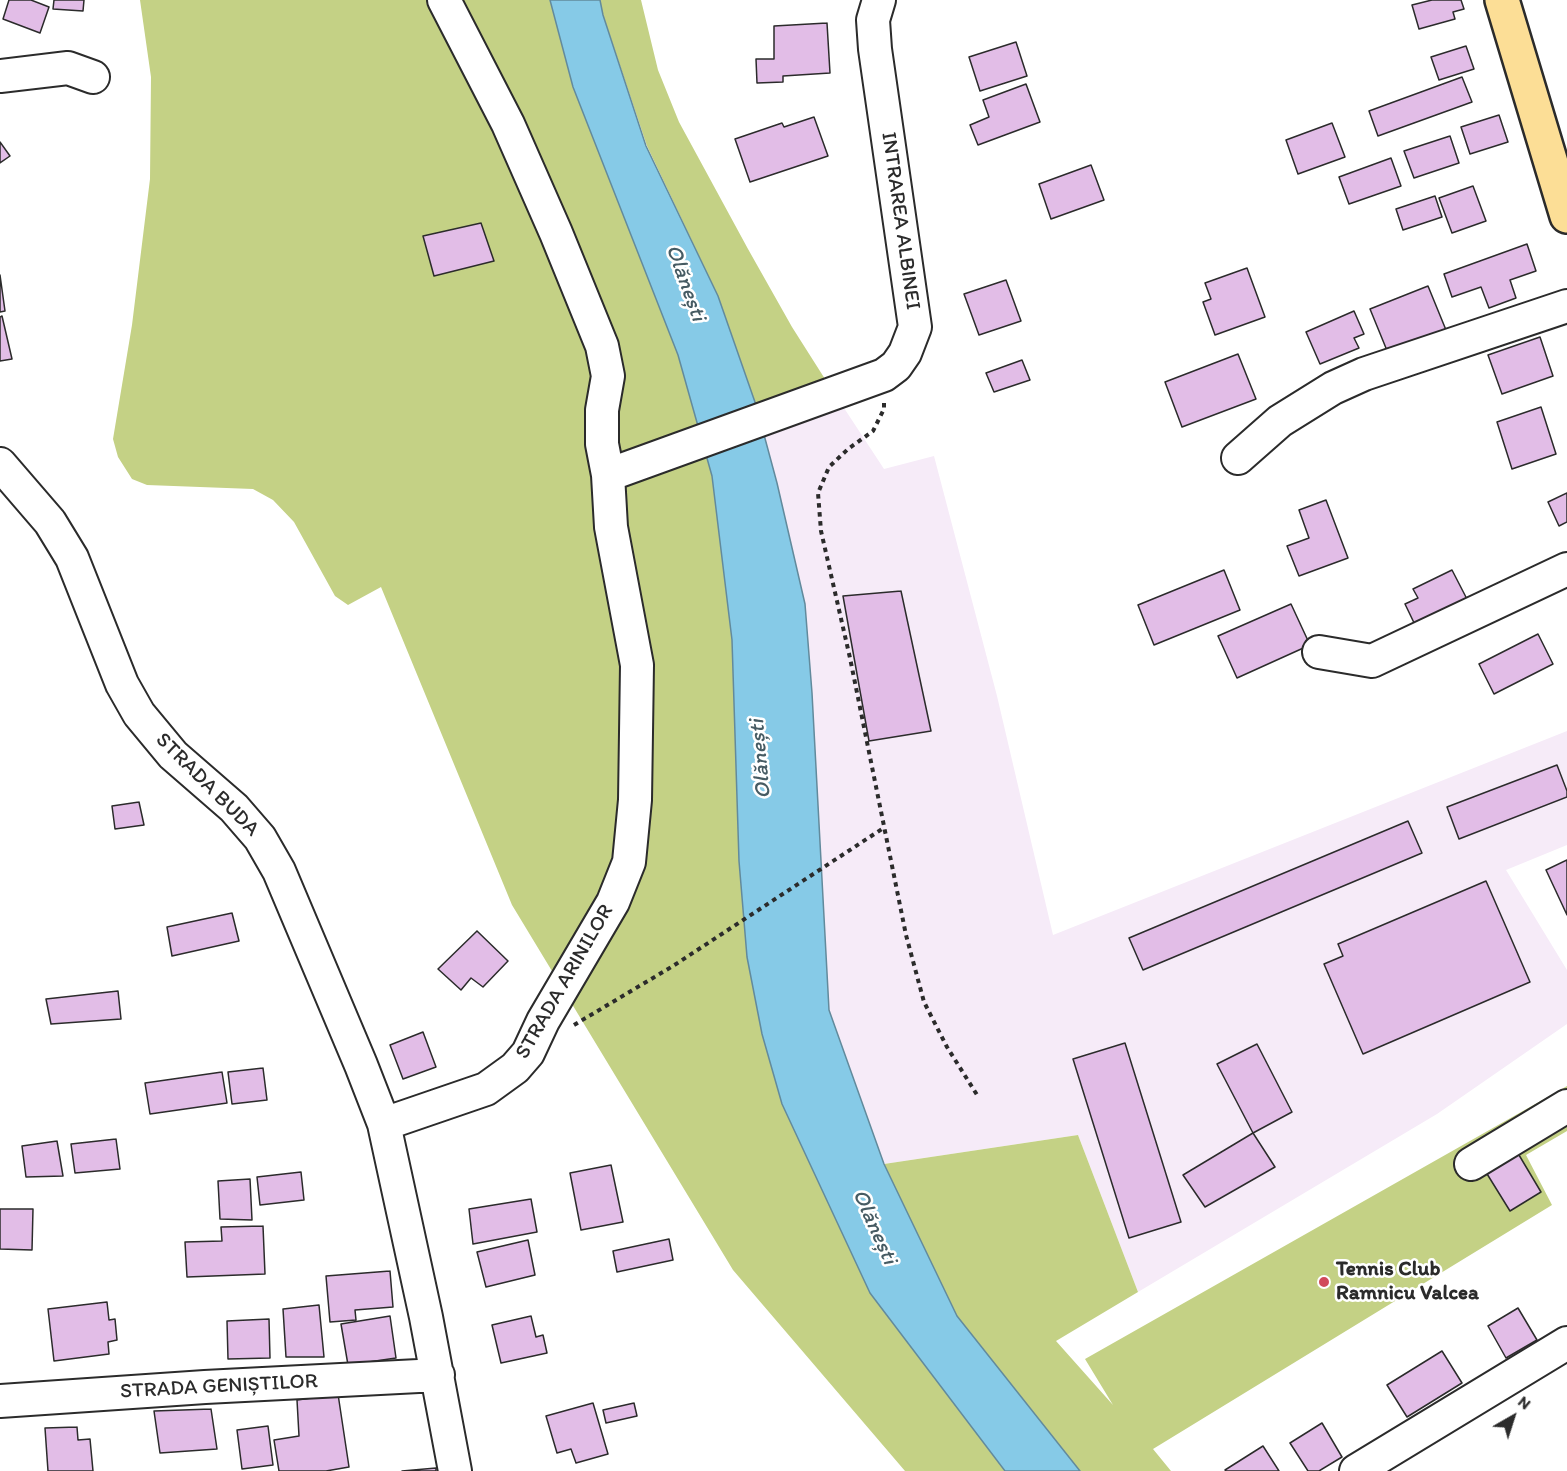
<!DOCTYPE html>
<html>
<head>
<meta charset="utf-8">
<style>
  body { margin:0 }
  #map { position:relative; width:1567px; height:1471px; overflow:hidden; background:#fff; font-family:Itim,sans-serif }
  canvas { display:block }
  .north { position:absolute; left:1483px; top:1387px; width:60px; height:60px; -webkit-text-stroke:4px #fff; paint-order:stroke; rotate:39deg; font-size:16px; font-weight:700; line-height:24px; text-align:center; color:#2b2b2b }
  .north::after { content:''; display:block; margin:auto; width:21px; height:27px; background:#2b2b2b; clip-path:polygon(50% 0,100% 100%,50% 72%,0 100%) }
</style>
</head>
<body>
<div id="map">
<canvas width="1567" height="1471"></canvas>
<div class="north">N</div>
</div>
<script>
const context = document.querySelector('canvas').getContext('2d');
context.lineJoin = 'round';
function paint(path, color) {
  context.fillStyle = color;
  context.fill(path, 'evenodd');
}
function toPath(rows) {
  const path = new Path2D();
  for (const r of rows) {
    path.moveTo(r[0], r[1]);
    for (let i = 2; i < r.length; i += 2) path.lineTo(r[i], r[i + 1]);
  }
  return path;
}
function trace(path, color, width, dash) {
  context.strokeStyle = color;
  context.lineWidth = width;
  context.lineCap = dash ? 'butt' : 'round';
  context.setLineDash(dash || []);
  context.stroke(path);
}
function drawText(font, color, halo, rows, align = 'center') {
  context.font = font + ' Itim,sans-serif';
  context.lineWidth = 5;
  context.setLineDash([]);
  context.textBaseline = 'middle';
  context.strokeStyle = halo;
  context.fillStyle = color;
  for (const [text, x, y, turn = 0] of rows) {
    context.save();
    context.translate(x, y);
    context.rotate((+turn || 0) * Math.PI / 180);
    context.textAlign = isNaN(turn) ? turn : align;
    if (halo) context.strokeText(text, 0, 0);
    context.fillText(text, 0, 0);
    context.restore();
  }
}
paint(toPath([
  [825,379,884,469,934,456,997,696,1053,935,1567,731,1567,845,1506,870,1567,970,1567,1024,1437,1114,1138,1292,1078,1135,884,1164,829,1010,812,693,756,405]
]), '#f6ebf8');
paint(toPath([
  [140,0,550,0,573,87,678,355,712,476,732,640,739,861,747,956,762,1034,782,1104,870,1293,1005,1471,905,1471,733,1270,512,905,381,587,348,605,335,596,294,522,273,500,253,489,147,485,132,479,118,457,113,439,132,325,150,179,151,77],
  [600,0,641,0,658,70,679,122,748,249,792,327,825,379,756,405,718,296,647,146,603,15],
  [1567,1086,1567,1131,1526,1155,1552,1205,1153,1449,1171,1471,1080,1471,957,1316,884,1164,1078,1135,1138,1292,1056,1341,1113,1405,1085,1359]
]), '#c4d185');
const water = toPath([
  [550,0,600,0,603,15,646,146,718,296,756,405,777,483,805,604,812,693,829,1010,884,1164,957,1316,1080,1471,1005,1471,870,1293,782,1104,762,1034,747,957,739,861,732,640,712,476,678,355,573,87,550,0]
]);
paint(water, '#86cae7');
trace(water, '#628a9c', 1.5);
const building = toPath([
  [9,0,31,0,49,7,40,33,3,19,9,0],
  [54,0,84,0,83,11,53,9,54,0],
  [1432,0,1461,0,1464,9,1453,12,1455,19,1419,29,1412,5,1432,0],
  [827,23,830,73,783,76,783,82,757,83,756,59,774,59,774,26,827,23],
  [1016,42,1027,76,980,91,969,57,1016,42],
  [1466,46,1474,69,1439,80,1431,57,1466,46],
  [1462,77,1472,102,1378,136,1369,111,1462,77],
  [1026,84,1040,122,978,145,970,125,989,117,983,100,1026,84],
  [1499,115,1508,142,1470,154,1461,127,1499,115],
  [814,117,828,156,750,182,735,139,782,123,784,127,814,117],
  [1332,123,1345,157,1298,174,1286,140,1332,123],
  [1450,136,1459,163,1414,178,1404,151,1450,136],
  [0,142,10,156,0,163,0,142],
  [1391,158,1401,186,1349,204,1339,177,1391,158],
  [1091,165,1104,200,1051,219,1039,184,1091,165],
  [1473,186,1486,221,1452,233,1439,198,1473,186],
  [1435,196,1442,217,1403,230,1396,209,1435,196],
  [481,223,494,261,434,276,423,236,481,223],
  [1527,244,1536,271,1510,280,1516,298,1489,308,1481,287,1452,297,1444,274,1527,244],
  [1247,268,1265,317,1215,335,1203,302,1211,299,1205,283,1247,268],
  [0,275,5,311,0,312,0,275],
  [1006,280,1021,321,979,335,964,294,1006,280],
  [1428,286,1446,330,1388,353,1370,309,1428,286],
  [1354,311,1364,334,1354,338,1359,348,1320,364,1306,332,1354,311],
  [2,316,12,359,0,361,0,317,2,316],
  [1540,337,1553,376,1502,394,1488,355,1540,337],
  [1238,354,1256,399,1182,427,1165,382,1238,354],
  [1022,360,1030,380,994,392,986,373,1022,360],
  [1541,407,1556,454,1512,469,1497,422,1541,407],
  [1567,493,1567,522,1559,526,1548,502,1567,493],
  [1326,500,1348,558,1299,576,1287,546,1309,538,1299,510,1326,500],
  [1224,570,1240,610,1154,645,1138,605,1224,570],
  [1452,570,1469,603,1417,629,1405,604,1418,598,1413,589,1452,570],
  [901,591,931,731,869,741,843,596,901,591],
  [1291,604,1310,645,1237,678,1218,636,1291,604],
  [1538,634,1553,664,1494,694,1479,664,1538,634],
  [1557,765,1567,791,1567,797,1459,839,1447,807,1557,765],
  [139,802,144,825,115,829,112,806,139,802],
  [1408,821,1422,853,1143,970,1129,938,1408,821],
  [1567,860,1567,915,1546,870,1567,860],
  [1486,881,1530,982,1363,1054,1324,964,1343,956,1338,944,1486,881],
  [232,913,239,941,172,956,167,927,232,913],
  [477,931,508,961,483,987,471,978,461,990,438,969,477,931],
  [118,991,121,1019,51,1024,46,999,118,991],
  [423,1032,436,1067,403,1079,390,1045,423,1032],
  [1125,1043,1181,1222,1129,1238,1073,1059,1125,1043],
  [1257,1044,1292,1112,1253,1133,1217,1064,1257,1044],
  [263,1068,267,1100,232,1104,228,1072,263,1068],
  [222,1072,227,1103,150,1114,145,1083,222,1072],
  [1253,1133,1275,1167,1205,1207,1183,1175,1253,1133],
  [116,1139,120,1169,75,1173,71,1144,116,1139],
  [57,1141,63,1176,26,1177,22,1146,57,1141],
  [1516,1150,1541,1192,1510,1211,1484,1169,1516,1150],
  [611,1165,623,1222,581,1230,570,1173,611,1165],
  [301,1172,304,1200,260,1205,257,1177,301,1172],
  [250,1179,252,1220,220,1219,218,1181,250,1179],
  [531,1199,537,1232,473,1244,469,1209,531,1199],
  [0,1209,33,1209,32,1250,0,1249,0,1209],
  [263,1226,265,1274,187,1277,185,1242,222,1241,221,1227,263,1226],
  [669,1239,673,1260,617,1272,613,1251,669,1239],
  [528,1240,535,1275,486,1287,477,1252,528,1240],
  [390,1271,393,1307,355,1310,356,1320,330,1322,326,1276,390,1271],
  [107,1302,109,1320,115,1319,117,1340,108,1342,109,1354,54,1361,48,1309,107,1302],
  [319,1305,324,1357,286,1357,283,1309,319,1305],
  [1518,1308,1537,1340,1506,1358,1488,1326,1518,1308],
  [390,1316,396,1358,348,1365,341,1324,390,1316],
  [531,1316,536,1337,543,1335,547,1353,501,1363,492,1325,531,1316],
  [269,1319,270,1358,228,1359,227,1321,269,1319],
  [1442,1351,1462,1383,1407,1417,1387,1385,1442,1351],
  [338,1394,349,1467,326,1471,279,1471,274,1440,299,1436,297,1400,338,1394],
  [593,1403,608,1454,576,1463,571,1449,557,1453,546,1416,593,1403],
  [634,1403,637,1416,606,1423,603,1410,634,1403],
  [211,1409,217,1449,160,1453,154,1411,211,1409],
  [1322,1423,1342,1457,1319,1471,1308,1471,1290,1443,1322,1423],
  [268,1426,273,1465,242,1469,237,1430,268,1426],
  [77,1427,78,1440,90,1439,93,1471,48,1471,45,1428,77,1427],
  [1263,1446,1279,1471,1226,1471,1225,1470,1263,1446],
  [436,1468,436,1471,402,1471,436,1468]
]);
paint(building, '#e2bde7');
trace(building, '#2b2b2b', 1.5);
const minor = toPath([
  [0,76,68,68,93,77],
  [1238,458,1280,421,1333,388,1364,374,1567,306],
  [0,464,50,522,72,558,122,684,139,714,173,755,234,808,260,838,279,871,361,1065,384,1124,426,1317,455,1471],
  [608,475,884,375,896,366,905,353,915,327,875,49,873,20,879,0],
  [1319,652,1372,661,1567,569],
  [384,1124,486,1089,515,1068,528,1053,543,1021,613,902,629,862,635,800,637,665,611,527,608,475,602,444,602,410,608,376,602,346,556,233,508,124,444,0],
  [1471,1164,1567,1106],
  [0,1401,205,1387,438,1375],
  [1356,1471,1567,1343]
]);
const major = toPath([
  [1502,0,1567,216]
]);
trace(minor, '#2b2b2b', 36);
trace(major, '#2b2b2b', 38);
trace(toPath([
  [884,403,884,409,873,431,848,449,829,467,818,493,821,531,850,658,906,935,924,1002,947,1047,979,1098],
  [574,1025,673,966,885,827]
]), '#2b2b2b', 4, [4.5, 4.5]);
trace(minor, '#fff', 32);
trace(major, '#fcde96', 33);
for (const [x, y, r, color] of [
  [1324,1282,6,"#d1495b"]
]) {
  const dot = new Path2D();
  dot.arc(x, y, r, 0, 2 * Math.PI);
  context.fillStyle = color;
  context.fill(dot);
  trace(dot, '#fff', 2);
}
drawText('21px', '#2b2b2b', '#fff', [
  ["INTRAREA ALBINEI",900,221,82],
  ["STRADA BUDA",207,785,45],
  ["STRADA ARINILOR",565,982,-60],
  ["STRADA GENIȘTILOR",219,1387,-3]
]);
drawText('bold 21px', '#2b2b2b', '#fff', [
  ["Tennis Club",1336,1270],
  ["Ramnicu Valcea",1336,1294]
], 'left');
drawText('italic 22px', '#465b63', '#fff', [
  ["Olănești",685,283,70],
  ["Olănești",761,759,-95],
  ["Olănești",874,1227,66]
]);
</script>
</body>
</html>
